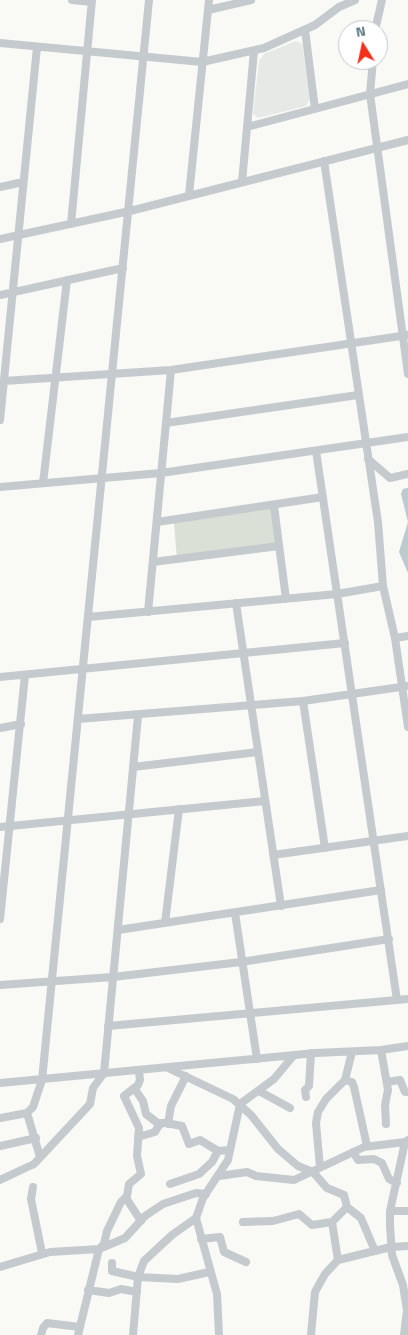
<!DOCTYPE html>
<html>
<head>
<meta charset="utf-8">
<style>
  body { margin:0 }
  #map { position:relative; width:408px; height:1335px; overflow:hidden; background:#f9f9f6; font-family:"Titillium Web",sans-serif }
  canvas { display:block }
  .north { position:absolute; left:338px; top:20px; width:50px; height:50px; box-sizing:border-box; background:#fff; border:1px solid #c0cace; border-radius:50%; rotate:350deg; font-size:14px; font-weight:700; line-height:20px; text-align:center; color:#617a84 }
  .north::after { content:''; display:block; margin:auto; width:18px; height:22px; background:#f52f1a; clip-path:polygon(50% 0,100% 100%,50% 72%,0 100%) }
</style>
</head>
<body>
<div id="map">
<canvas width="408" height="1335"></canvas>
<div class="north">N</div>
</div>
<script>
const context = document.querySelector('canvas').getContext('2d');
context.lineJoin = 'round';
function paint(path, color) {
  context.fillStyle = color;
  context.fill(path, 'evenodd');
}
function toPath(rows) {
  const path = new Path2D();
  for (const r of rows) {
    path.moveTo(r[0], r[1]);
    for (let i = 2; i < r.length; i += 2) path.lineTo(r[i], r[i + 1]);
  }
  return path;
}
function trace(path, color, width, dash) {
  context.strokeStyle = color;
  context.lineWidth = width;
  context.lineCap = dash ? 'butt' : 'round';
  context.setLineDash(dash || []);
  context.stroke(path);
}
paint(toPath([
  [296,41,302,44,310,99,306,106,258,118,253,114,259,61,264,54]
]), '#e7e9e7');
paint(toPath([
  [273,508,279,549,177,560,174,523]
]), '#dae0d5');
paint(toPath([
  [407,488,408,488,408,573,399,552,408,522,401,494,403,489]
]), '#bccbce');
trace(toPath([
  [72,0,92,2],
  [208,10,251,0],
  [305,30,315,109],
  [375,30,382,0],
  [0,43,202,62,264,48,315,25,339,7,355,0],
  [373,60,370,94,408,374],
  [247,127,408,84],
  [324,161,378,522,383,586,395,638,408,727],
  [242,182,254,51],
  [0,187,23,182],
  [189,195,209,0],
  [71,224,92,0],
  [0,239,130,211,408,140],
  [0,295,123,268],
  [4,381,171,370,408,335],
  [0,420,37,47],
  [166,423,358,395],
  [316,451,397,1000],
  [368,459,390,478,408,474],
  [43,483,67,280],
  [0,487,161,473,408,437],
  [274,506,286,599],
  [157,522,323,497],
  [153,562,279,546],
  [236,603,281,906],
  [148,612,171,370],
  [88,617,337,594,383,586],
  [395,638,408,636],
  [0,677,345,643],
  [303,701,325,848],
  [78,719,303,701,408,686],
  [0,728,21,724],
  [133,767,258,752],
  [0,827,265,801],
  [273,855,408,836],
  [235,913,257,1059],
  [0,919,25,675],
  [165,923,179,809],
  [118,930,381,890],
  [0,985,113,977,241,962,389,939],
  [108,1026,408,999],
  [381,1050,388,1090,385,1105,386,1124],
  [168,1068,233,1099,251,1115,278,1149,298,1166,313,1172,327,1188,344,1195,347,1207,332,1222,338,1260,325,1274,315,1292,311,1335],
  [345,1080,352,1082,354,1087,367,1146],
  [387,1082,400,1080,405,1092,408,1092],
  [0,1083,316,1053,381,1050,408,1046],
  [134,1088,143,1101,146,1114,160,1125],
  [259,1091,290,1108],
  [306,1097,305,1090,309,1086,311,1053],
  [27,1113,40,1157],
  [0,1118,27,1113,33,1107,42,1080,149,0],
  [168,1124,171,1106,186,1076],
  [138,1137,155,1132,160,1123,166,1123,182,1126,189,1144,200,1140,218,1151,230,1150],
  [0,1146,36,1138],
  [353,1152,358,1160,374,1159,382,1163,389,1179,397,1183],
  [320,1167,316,1123,318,1112,326,1099,345,1080,352,1052],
  [219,1176,247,1172,256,1176,294,1180,364,1147,405,1142],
  [0,1180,34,1164,90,1104,93,1088,104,1073,138,716],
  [170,1184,199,1174,212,1162,218,1151],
  [33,1187,31,1199,42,1253],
  [126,1198,141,1221],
  [347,1207,361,1218,375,1251],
  [390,1211,408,1211],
  [196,1218,217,1294,219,1335],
  [243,1222,273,1221,299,1214,312,1225,332,1222],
  [201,1239,220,1237,224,1252,246,1262],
  [338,1260,391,1247,408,1246],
  [112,1263,112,1271,138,1277,178,1279,209,1272],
  [0,1267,50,1252,99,1249,125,1238,145,1216,163,1204,196,1193,206,1194],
  [88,1290,109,1293,121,1289,137,1292],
  [41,1335,43,1328,47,1323,80,1327],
  [78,1335,99,1249,104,1244,107,1231,121,1202,127,1196,129,1184,141,1174,137,1156,139,1128,124,1096,138,1085,140,1080,139,1071],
  [133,1335,138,1277,144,1261,172,1235,196,1218,203,1198,228,1160,240,1104,274,1079,294,1055],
  [404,1335,407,1310,403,1285,392,1255,390,1225,390,1211,405,1142,408,1140]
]), '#c4cacd', 8);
</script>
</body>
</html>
